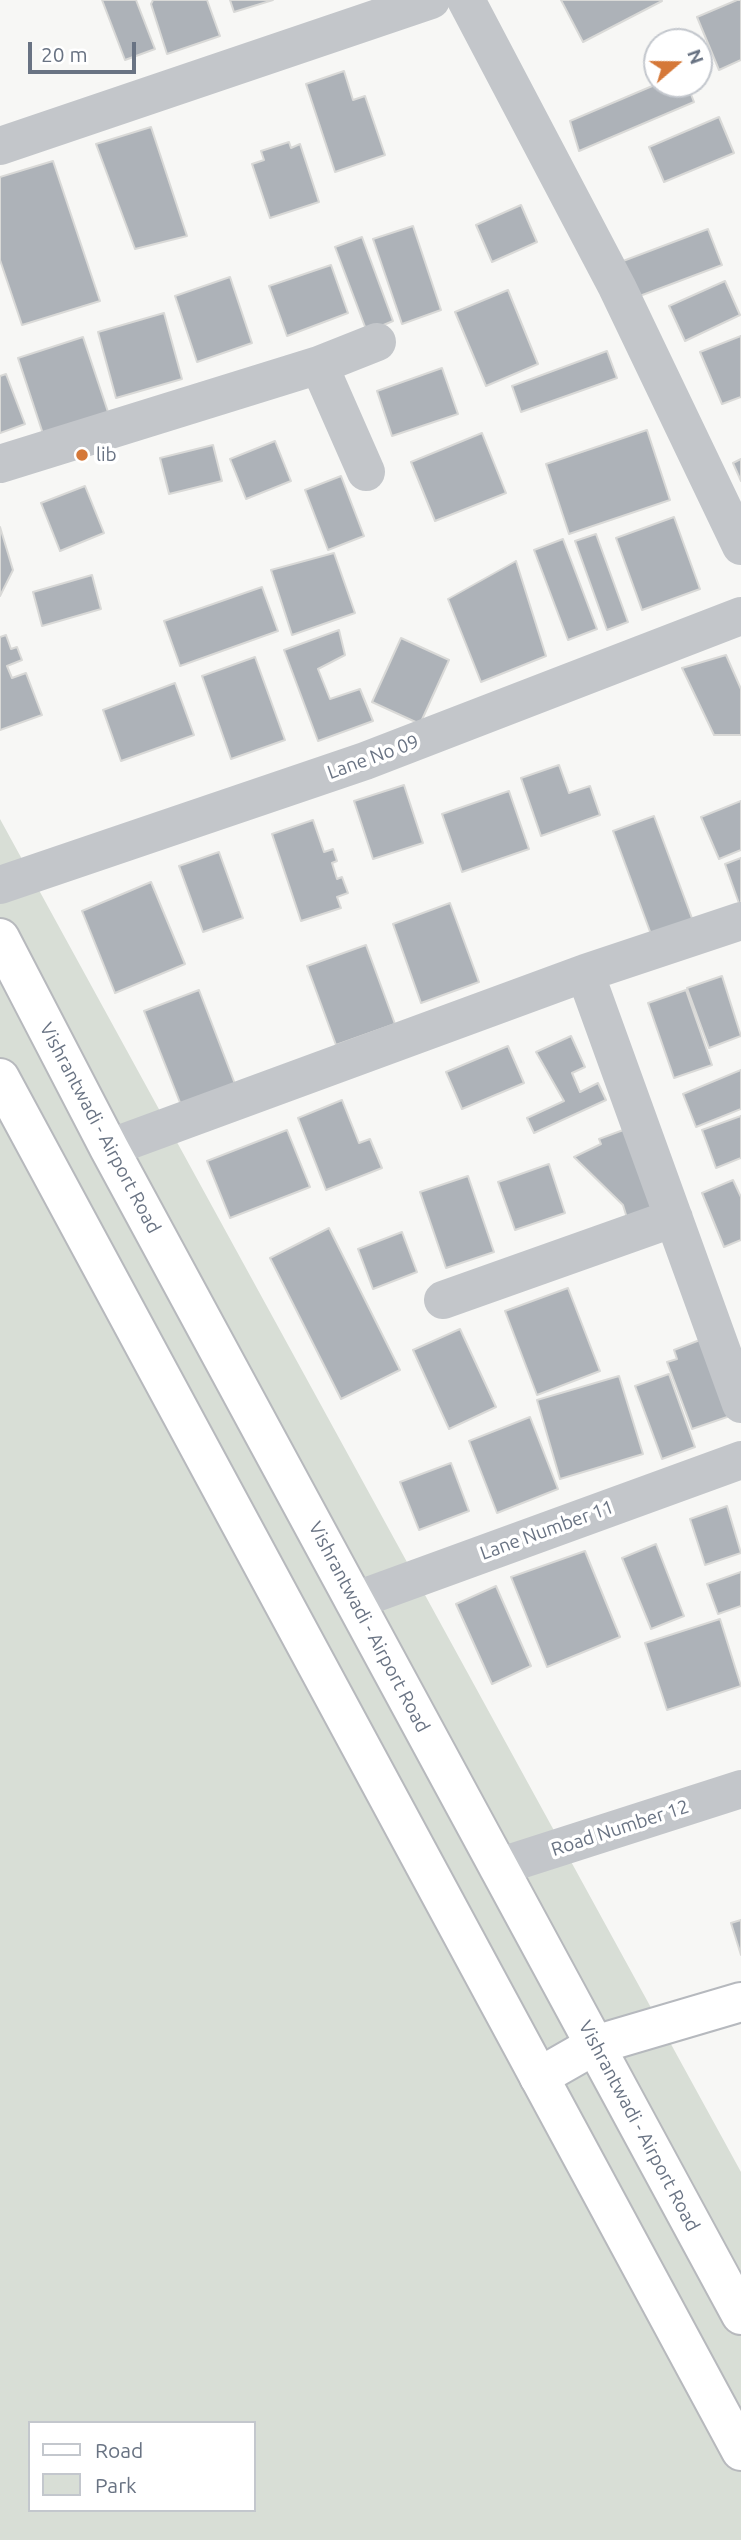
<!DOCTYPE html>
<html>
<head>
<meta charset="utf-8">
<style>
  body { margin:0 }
  #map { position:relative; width:741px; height:2540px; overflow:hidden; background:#f7f7f5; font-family:Ubuntu,sans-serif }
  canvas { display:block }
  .legend { position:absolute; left:28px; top:2421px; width:228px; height:91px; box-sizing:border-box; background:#fff; border:2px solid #c3c7cd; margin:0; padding:9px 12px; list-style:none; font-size:21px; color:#697383 }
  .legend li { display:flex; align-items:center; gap:14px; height:35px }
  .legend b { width:35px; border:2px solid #c3c7cd }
  .north { position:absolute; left:643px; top:28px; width:70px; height:70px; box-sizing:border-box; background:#fff; border:2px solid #c3c7cd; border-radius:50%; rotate:70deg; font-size:19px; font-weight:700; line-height:28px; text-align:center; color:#697383 }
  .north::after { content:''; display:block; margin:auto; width:24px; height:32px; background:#d57838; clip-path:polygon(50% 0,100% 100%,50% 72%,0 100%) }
  .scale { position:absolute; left:28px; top:42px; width:108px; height:32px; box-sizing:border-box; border:4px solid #697383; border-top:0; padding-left:9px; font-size:21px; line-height:24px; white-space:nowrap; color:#697383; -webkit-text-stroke:5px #fff; paint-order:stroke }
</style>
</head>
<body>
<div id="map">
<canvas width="741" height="2540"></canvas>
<ul class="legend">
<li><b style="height:9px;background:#fff"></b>Road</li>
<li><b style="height:19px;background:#d8ded6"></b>Park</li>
</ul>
<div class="north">N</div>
<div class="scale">20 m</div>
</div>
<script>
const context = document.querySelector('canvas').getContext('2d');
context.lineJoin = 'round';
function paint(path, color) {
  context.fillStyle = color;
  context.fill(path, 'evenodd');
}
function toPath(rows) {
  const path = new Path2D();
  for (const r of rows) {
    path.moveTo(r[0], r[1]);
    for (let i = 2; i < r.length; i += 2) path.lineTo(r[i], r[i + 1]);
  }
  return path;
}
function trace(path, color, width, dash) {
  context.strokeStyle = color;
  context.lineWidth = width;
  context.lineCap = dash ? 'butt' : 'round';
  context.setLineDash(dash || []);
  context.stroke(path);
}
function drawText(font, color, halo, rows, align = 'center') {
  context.font = font + ' Ubuntu,sans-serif';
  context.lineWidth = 7;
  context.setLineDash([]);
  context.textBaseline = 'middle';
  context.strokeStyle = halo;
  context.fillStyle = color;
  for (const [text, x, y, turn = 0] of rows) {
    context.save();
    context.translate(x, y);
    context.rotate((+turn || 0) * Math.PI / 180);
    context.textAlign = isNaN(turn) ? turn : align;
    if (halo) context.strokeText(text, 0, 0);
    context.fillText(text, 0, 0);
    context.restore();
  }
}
paint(toPath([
  [0,819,741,2172,741,2540,0,2540],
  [30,2423,254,2423,254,2510,30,2510]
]), '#d8ded6');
const building = toPath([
  [102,0,136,0,155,49,125,60,102,0],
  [153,0,207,0,220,36,167,54,151,4,153,0],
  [230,0,273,0,234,12,230,0],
  [561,0,661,0,662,1,583,42,561,0],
  [737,0,741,0,741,60,719,70,697,17,737,0],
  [344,71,353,100,365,96,385,155,335,172,306,84,344,71],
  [657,84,687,84,694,102,579,151,570,121,657,84],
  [719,117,734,153,664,182,649,147,719,117],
  [151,127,187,236,135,249,96,144,151,127],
  [289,142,291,148,300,144,319,202,270,218,252,164,264,160,261,151,289,142],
  [53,161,100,301,22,325,0,260,0,177,53,161],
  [521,205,537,242,492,262,476,225,521,205],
  [413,226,441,310,402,324,373,239,413,226],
  [708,229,722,265,637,297,623,261,708,229],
  [362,237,393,321,367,332,335,247,362,237],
  [331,265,348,313,287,336,269,286,331,265],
  [230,277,252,343,197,362,175,296,230,277],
  [725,281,740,315,685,341,669,306,725,281],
  [508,290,538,364,486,386,455,312,508,290],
  [164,313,182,379,116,398,98,332,164,313],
  [741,336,741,397,722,404,700,352,741,336],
  [83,337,110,418,45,440,18,358,83,337],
  [607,351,617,378,521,412,512,386,607,351],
  [442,368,458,414,392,436,377,391,442,368],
  [6,374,25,424,0,433,0,376,6,374],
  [647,430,670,500,569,534,546,464,647,430],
  [482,433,506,493,435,521,411,462,482,433],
  [275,441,291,481,246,499,230,459,275,441],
  [213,445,222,481,169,494,160,458,213,445],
  [741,459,741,481,733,463,741,459],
  [341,476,364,536,328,550,305,490,341,476],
  [85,486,104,533,60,551,41,503,85,486],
  [674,517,700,589,642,610,616,538,674,517],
  [0,527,13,570,0,596,0,527],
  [596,534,628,622,607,630,575,541,596,534],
  [563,539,597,629,568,640,534,550,563,539],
  [334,553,355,613,292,635,271,570,334,553],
  [516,561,546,656,481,682,448,599,516,561],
  [92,575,101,609,42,626,33,592,92,575],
  [262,587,278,631,180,666,164,621,262,587],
  [339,630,345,655,318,669,330,699,360,689,373,721,318,741,284,650,339,630],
  [6,635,11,649,17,647,22,660,7,666,12,678,26,673,42,715,0,730,0,637,6,635],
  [401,638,449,660,420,724,372,702,401,638],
  [726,655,741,689,741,735,714,735,682,668,726,655],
  [255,657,285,740,231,759,202,676,255,657],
  [175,683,194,735,121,761,103,710,175,683],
  [559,765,569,793,590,786,600,815,541,836,521,778,559,765],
  [404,785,423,843,373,859,354,801,404,785],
  [509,791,529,849,462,872,442,814,509,791],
  [741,801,741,850,719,859,701,817,741,801],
  [654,816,693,921,652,937,613,831,654,816],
  [313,820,324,852,333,849,337,861,332,863,337,879,342,877,348,893,337,897,341,908,301,921,272,834,313,820],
  [219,852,243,918,203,932,179,866,219,852],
  [741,858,741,909,725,864,741,858],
  [151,882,185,964,115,993,82,911,151,882],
  [450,903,479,982,421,1003,393,924,450,903],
  [366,945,395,1024,336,1045,307,966,366,945],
  [722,976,741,1036,709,1048,687,988,722,976],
  [199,990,235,1084,181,1105,144,1011,199,990],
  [686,990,712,1065,674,1078,648,1003,686,990],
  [571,1036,585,1067,572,1073,580,1092,598,1083,606,1100,534,1133,527,1118,564,1101,536,1052,571,1036],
  [508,1046,524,1083,462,1109,446,1072,508,1046],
  [741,1070,741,1109,696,1127,683,1094,741,1070],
  [342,1100,359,1143,370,1139,382,1168,326,1190,298,1118,342,1100],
  [741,1116,741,1158,716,1168,702,1130,741,1116],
  [626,1129,654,1208,627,1218,623,1205,574,1157,601,1144,599,1139,626,1129],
  [287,1130,310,1187,230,1218,207,1161,287,1130],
  [549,1164,565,1213,515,1230,498,1182,549,1164],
  [468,1176,494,1252,446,1268,420,1192,468,1176],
  [733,1180,741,1197,741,1240,724,1247,702,1193,733,1180],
  [329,1228,400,1370,341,1399,270,1258,329,1228],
  [402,1232,417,1272,373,1289,358,1249,402,1232],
  [568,1288,600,1371,537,1395,505,1311,568,1288],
  [460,1329,496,1407,449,1429,413,1350,460,1329],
  [705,1338,733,1415,692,1429,667,1362,677,1359,674,1350,705,1338],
  [669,1374,695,1447,662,1459,635,1386,669,1374],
  [619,1376,643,1454,560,1479,537,1400,619,1376],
  [530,1417,558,1489,497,1513,469,1441,530,1417],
  [451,1463,469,1511,419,1530,400,1482,451,1463],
  [727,1506,741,1553,705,1565,690,1519,727,1506],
  [656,1544,684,1616,651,1629,622,1558,656,1544],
  [585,1551,620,1637,547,1667,511,1577,585,1551],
  [741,1572,741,1606,718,1614,707,1584,741,1572],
  [496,1586,531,1666,492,1684,456,1604,496,1586],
  [720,1619,741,1686,667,1710,645,1643,720,1619],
  [741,1920,741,1955,731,1923,741,1920]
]);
paint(building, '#adb2b8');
trace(building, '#d9d9d7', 2);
const secondary = toPath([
  [539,2077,595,2045,741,2002]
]);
const primary = toPath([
  [0,938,109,1148,741,2315],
  [0,1078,741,2451]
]);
trace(secondary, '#b6b9be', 42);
trace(primary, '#b7b9bd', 42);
trace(toPath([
  [466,0,617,287,741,546],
  [0,146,431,0],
  [319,365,366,472],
  [0,464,319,365,377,342],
  [0,885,365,761,741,616],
  [585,973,741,1404],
  [109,1148,585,973,741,921],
  [443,1300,674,1218],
  [354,1601,741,1460],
  [498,1867,741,1789]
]), '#c3c6ca', 38);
trace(secondary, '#fff', 38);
trace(primary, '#fff', 38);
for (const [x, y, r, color] of [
  [82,455,7,"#d57838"]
]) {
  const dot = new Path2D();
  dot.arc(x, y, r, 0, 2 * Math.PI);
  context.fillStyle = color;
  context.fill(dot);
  trace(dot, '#fff', 2.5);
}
drawText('19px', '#697383', '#fff', [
  ["lib",96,455]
], 'left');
drawText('19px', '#697383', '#fff', [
  ["Lane No 09",373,757,-20],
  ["Vishrantwadi - Airport Road",100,1128,62],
  ["Lane Number 11",547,1530,-20],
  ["Vishrantwadi - Airport Road",369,1627,62],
  ["Road Number 12",620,1828,-18],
  ["Vishrantwadi - Airport Road",639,2126,62]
]);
</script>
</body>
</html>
